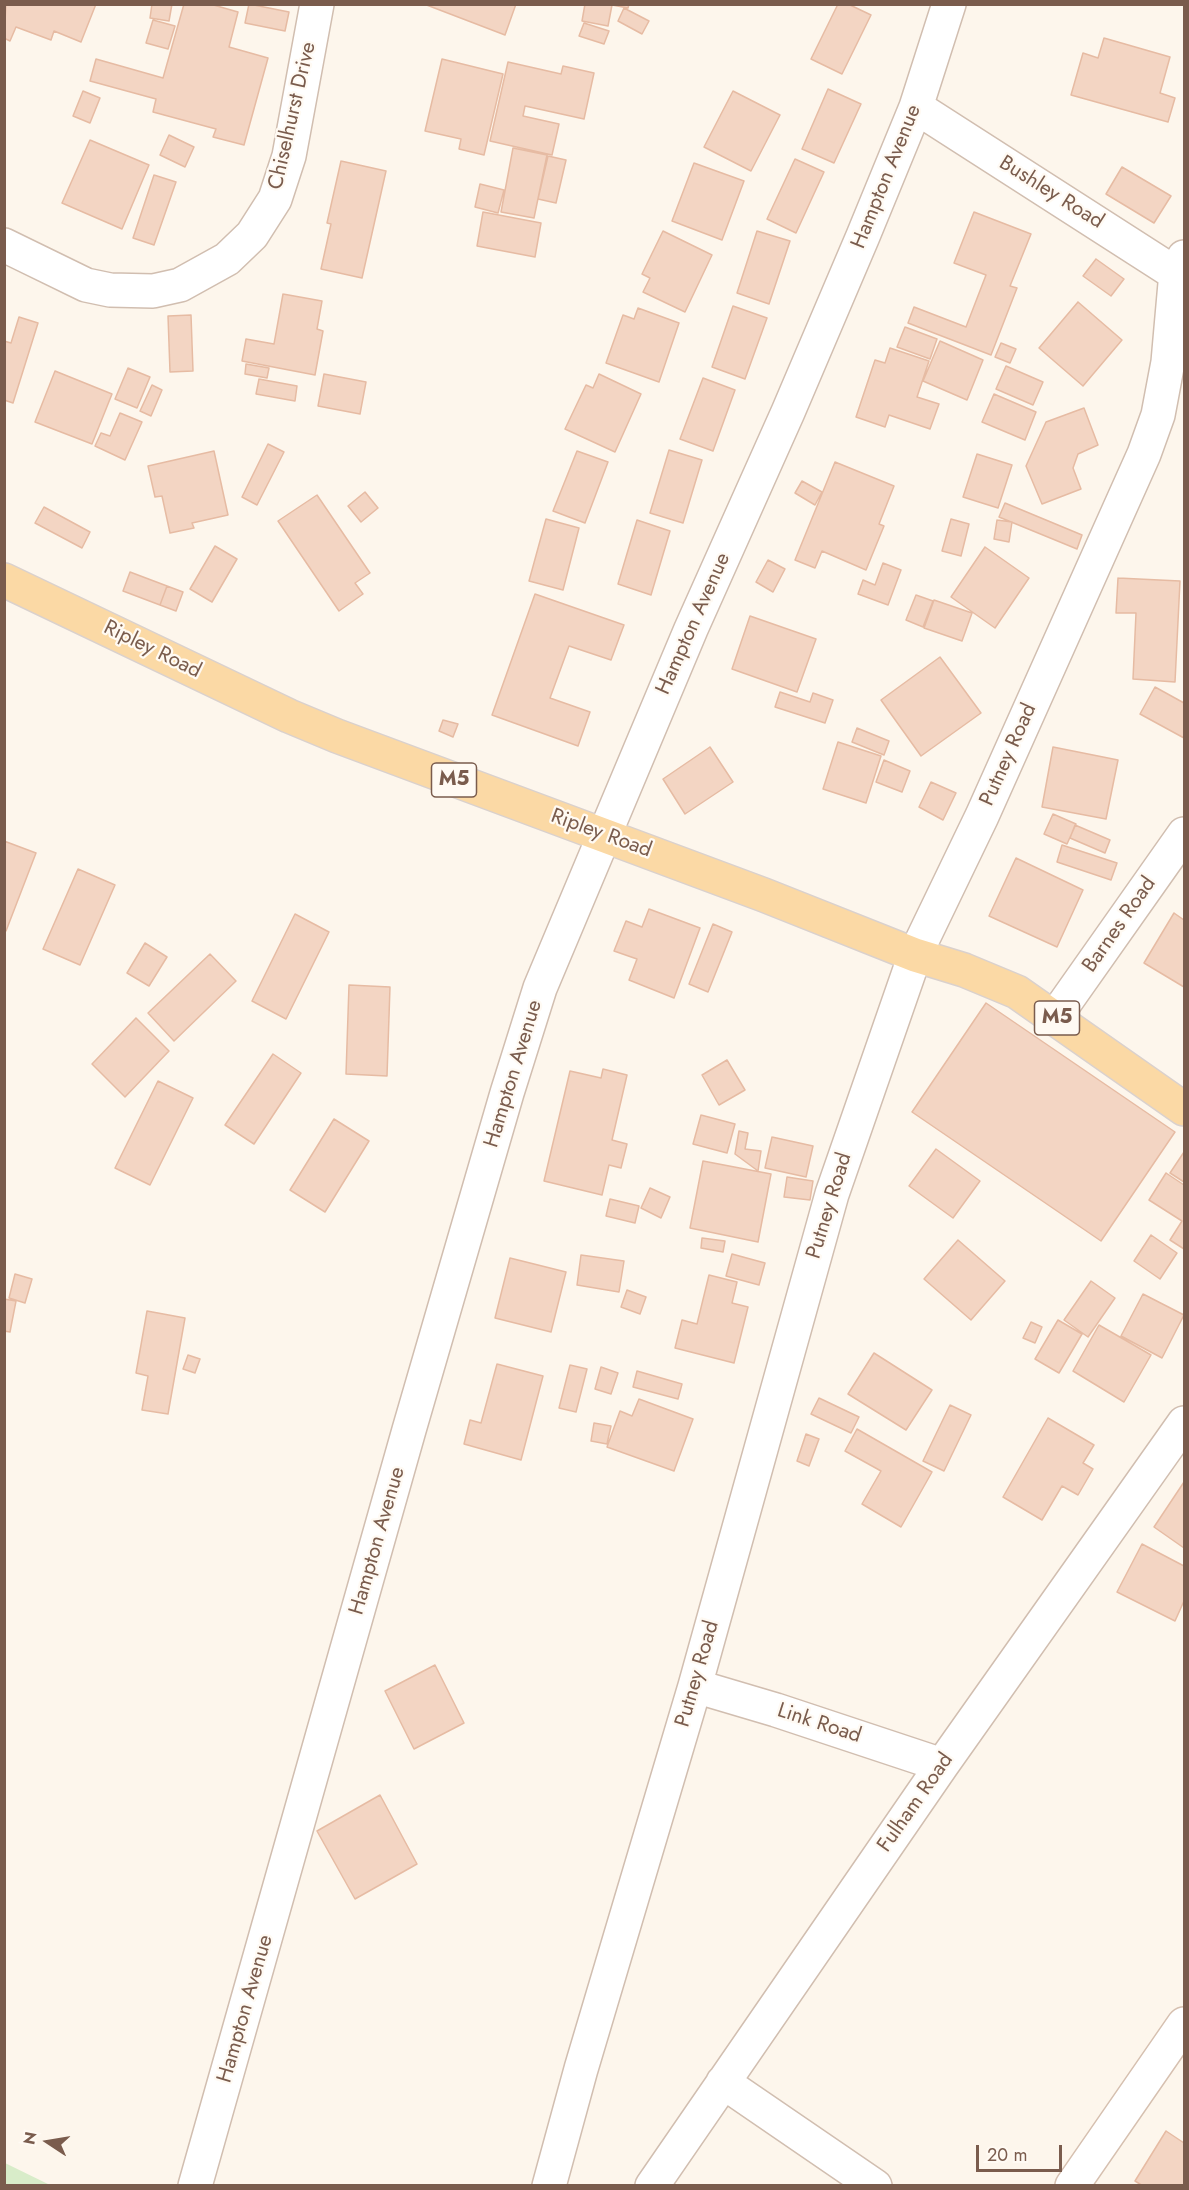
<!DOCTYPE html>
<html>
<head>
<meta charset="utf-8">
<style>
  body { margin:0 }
  #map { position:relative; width:1189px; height:2190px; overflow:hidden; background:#fdf6ec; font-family:Jost,sans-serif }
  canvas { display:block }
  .frame { position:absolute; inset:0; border:6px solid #7a5c4d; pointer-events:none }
  .north { position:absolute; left:18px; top:2112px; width:60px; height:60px; -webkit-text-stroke:4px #fffaf3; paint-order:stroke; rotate:282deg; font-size:16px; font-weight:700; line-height:24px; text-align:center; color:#7a5c4d }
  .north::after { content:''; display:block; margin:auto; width:21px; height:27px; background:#7a5c4d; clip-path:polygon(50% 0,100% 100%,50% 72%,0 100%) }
  .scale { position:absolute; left:976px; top:2145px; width:86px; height:27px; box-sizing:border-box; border:3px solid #7a5c4d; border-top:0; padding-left:8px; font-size:18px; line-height:21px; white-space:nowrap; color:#7a5c4d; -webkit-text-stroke:4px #fffaf3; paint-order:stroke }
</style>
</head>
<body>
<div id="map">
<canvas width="1189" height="2190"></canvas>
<div class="frame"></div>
<div class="north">N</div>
<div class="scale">20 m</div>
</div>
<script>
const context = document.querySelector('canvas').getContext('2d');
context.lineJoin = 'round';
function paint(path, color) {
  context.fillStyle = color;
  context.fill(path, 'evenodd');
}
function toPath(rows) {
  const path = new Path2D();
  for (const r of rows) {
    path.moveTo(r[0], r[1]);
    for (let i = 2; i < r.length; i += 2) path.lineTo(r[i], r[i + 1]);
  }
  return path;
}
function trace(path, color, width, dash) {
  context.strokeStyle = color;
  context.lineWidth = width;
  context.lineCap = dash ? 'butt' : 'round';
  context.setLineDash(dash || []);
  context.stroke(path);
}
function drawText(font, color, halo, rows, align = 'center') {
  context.font = font + ' Jost,sans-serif';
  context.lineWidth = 4.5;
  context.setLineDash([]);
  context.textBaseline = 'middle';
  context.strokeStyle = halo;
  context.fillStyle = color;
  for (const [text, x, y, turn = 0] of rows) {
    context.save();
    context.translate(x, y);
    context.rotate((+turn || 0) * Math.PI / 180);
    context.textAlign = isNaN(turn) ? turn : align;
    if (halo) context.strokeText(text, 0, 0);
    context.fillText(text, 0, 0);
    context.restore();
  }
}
paint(toPath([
  [4,2163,5,2163,50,2185,5,2185]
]), '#d8ecc9');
const building = toPath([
  [6,4,96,4,81,42,54,31,51,40,16,27,10,41,4,38,6,4],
  [152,4,172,4,169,21,150,18,152,4],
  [184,4,210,4,238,12,229,47,268,58,244,145,213,137,216,129,153,112,156,99,90,81,96,59,163,78,184,4],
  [249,4,289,12,285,31,245,23,249,4],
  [424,4,516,4,505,35,424,4],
  [585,4,629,4,628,8,612,5,608,26,582,21,585,4],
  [838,4,848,4,871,15,842,74,811,59,838,4],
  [624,8,649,21,642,34,618,21,624,8],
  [153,20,175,26,168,49,146,43,153,20],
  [584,23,609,31,604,44,579,36,584,23],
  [1104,38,1170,57,1160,93,1175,98,1168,122,1071,95,1083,53,1098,58,1104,38],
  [442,59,503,74,484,155,459,149,461,139,425,131,442,59],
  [508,62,561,74,563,66,594,73,584,119,525,106,523,116,559,124,552,155,490,141,508,62],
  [828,89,861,104,834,163,802,149,828,89],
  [83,91,100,98,90,123,73,116,83,91],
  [733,91,780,115,751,171,704,147,733,91],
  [169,135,194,147,185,167,160,155,169,135],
  [90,140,149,165,122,229,62,203,90,140],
  [513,148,547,155,534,218,501,212,513,148],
  [548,156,566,160,556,203,538,199,548,156],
  [795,159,824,172,796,233,767,219,795,159],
  [341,161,386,171,362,278,321,269,331,224,327,223,341,161],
  [694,163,744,181,722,240,672,221,694,163],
  [1122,167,1171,196,1154,223,1106,194,1122,167],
  [154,175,176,182,154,245,133,238,154,175],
  [480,184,504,190,498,213,475,207,480,184],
  [483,212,541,223,535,257,477,246,483,212],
  [974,212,1031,234,1010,286,1017,288,991,355,908,323,914,307,966,327,986,275,954,263,974,212],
  [663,231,712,255,685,312,643,292,650,278,642,274,663,231],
  [757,231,790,241,769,304,737,293,757,231],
  [1096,259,1124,279,1111,296,1083,276,1096,259],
  [283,294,322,301,317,329,323,331,315,375,242,361,246,339,274,344,283,294],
  [1078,302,1122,340,1083,386,1039,348,1078,302],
  [733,306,767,318,745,379,712,367,733,306],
  [638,308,679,323,659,382,606,363,623,315,634,319,638,308],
  [191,315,193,371,170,372,168,316,191,315],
  [19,317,38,323,13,403,4,400,4,341,11,343,19,317],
  [905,327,937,339,930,359,897,347,905,327],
  [940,341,983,360,967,400,923,381,940,341],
  [1001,343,1016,349,1010,363,995,357,1001,343],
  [890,348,929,361,917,397,939,404,930,429,889,415,885,427,856,417,875,360,885,363,890,348],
  [246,364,269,368,267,378,245,374,246,364],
  [1006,366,1043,382,1033,405,996,389,1006,366],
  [128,368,150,377,137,408,115,399,128,368],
  [55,371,112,394,92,444,35,422,55,371],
  [324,374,366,382,360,414,318,406,324,374],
  [599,374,641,394,615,452,565,429,586,385,593,388,599,374],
  [703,378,735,390,713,451,680,439,703,378],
  [259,379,297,386,295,401,256,394,259,379],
  [152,385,162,390,151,416,140,411,152,385],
  [994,394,1036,412,1025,440,982,422,994,394],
  [1084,408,1098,445,1078,454,1073,468,1081,489,1042,504,1026,466,1046,422,1084,408],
  [120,413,142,422,125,460,95,446,101,433,110,436,120,413],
  [268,444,284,452,257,505,242,497,268,444],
  [669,450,702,460,683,523,650,513,669,450],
  [214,451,228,515,192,523,194,528,170,533,162,496,155,497,148,466,214,451],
  [577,451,608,462,585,523,553,511,577,451],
  [977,454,1012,465,998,508,963,497,977,454],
  [835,462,894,486,879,524,884,526,866,570,822,551,815,568,795,560,835,462],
  [802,481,822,492,815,505,795,493,802,481],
  [365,492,378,508,361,522,348,506,365,492],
  [317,495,370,573,355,583,363,594,339,611,278,521,317,495],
  [1005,503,1082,535,1077,549,999,517,1005,503],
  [44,507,90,532,82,548,35,523,44,507],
  [546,519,579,528,563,590,529,581,546,519],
  [951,519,969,524,961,556,942,551,951,519],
  [637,520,670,531,651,595,618,584,637,520],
  [997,520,1012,522,1009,542,994,539,997,520],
  [215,546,237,559,212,602,190,589,215,546],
  [985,547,1029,578,995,628,951,597,985,547],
  [768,560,785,569,773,592,756,582,768,560],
  [883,563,901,570,888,605,858,594,863,580,875,585,883,563],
  [130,572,167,586,160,605,123,591,130,572],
  [1118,578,1180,581,1175,682,1133,679,1136,613,1116,613,1118,578],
  [167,586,183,592,176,611,160,605,167,586],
  [535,594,624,625,611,660,569,646,550,698,590,712,578,746,492,715,535,594],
  [916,595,933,601,923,627,906,620,916,595],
  [934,600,972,613,962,641,924,628,934,600],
  [750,616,816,639,797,692,732,669,750,616],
  [940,657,981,713,921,756,881,700,940,657],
  [1155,687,1184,703,1184,738,1140,714,1155,687],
  [780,692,810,702,813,693,833,700,825,723,775,707,780,692],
  [443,720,458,724,453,737,439,731,443,720],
  [857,728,889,741,884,755,852,742,857,728],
  [838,742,881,756,866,803,823,789,838,742],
  [710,747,733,782,685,814,663,779,710,747],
  [1053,747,1118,760,1106,819,1042,807,1053,747],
  [884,760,910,771,902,792,876,782,884,760],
  [931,782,956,793,943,820,919,807,931,782],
  [1053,814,1076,824,1067,844,1044,834,1053,814],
  [1075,825,1110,840,1105,853,1070,838,1075,825],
  [4,841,36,853,6,931,4,931,4,841],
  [1062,845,1117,863,1111,880,1057,862,1062,845],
  [1016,858,1083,890,1057,947,989,916,1016,858],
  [78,869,115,885,80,965,43,949,78,869],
  [649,909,700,928,674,998,629,980,637,959,614,951,626,921,642,927,649,909],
  [1174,913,1184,920,1184,987,1144,963,1174,913],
  [295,914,329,932,286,1019,252,1001,295,914],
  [713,924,732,932,708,992,689,984,713,924],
  [145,943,167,957,149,986,127,973,145,943],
  [210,954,236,981,174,1041,148,1013,210,954],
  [349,985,390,987,387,1076,346,1074,349,985],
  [986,1003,1175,1132,1101,1241,912,1112,986,1003],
  [136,1018,169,1051,125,1097,92,1064,136,1018],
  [273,1054,301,1073,254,1144,225,1125,273,1054],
  [727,1060,745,1090,719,1105,702,1075,727,1060],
  [603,1069,627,1075,612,1140,627,1144,621,1168,609,1165,602,1195,544,1181,570,1071,601,1078,603,1069],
  [158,1081,193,1098,150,1185,115,1168,158,1081],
  [701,1115,735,1124,727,1153,693,1144,701,1115],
  [334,1119,369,1141,325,1212,290,1190,334,1119],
  [739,1131,748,1133,745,1149,761,1151,758,1171,735,1154,739,1131],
  [772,1137,813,1146,806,1177,765,1168,772,1137],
  [936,1149,980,1181,953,1218,909,1186,936,1149],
  [1184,1152,1184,1182,1170,1173,1184,1152],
  [703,1161,771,1174,758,1242,690,1228,703,1161],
  [1166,1173,1184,1185,1184,1249,1170,1240,1182,1221,1149,1200,1166,1173],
  [787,1177,813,1181,810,1200,784,1197,787,1177],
  [650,1188,670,1197,661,1218,641,1208,650,1188],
  [610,1199,639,1206,635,1223,606,1216,610,1199],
  [1151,1235,1177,1253,1160,1279,1134,1261,1151,1235],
  [702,1238,725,1241,723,1252,701,1248,702,1238],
  [958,1240,1005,1281,971,1320,924,1279,958,1240],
  [732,1254,765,1263,759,1285,726,1276,732,1254],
  [581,1255,624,1261,619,1292,577,1285,581,1255],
  [510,1258,566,1272,551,1332,495,1318,510,1258],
  [15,1274,32,1279,25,1303,9,1298,15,1274],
  [709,1275,737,1282,732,1303,748,1307,734,1363,675,1348,682,1320,697,1324,709,1275],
  [1091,1281,1115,1298,1088,1337,1064,1320,1091,1281],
  [627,1290,646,1297,640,1314,621,1307,627,1290],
  [1143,1294,1184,1315,1162,1358,1121,1336,1143,1294],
  [4,1299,16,1301,10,1332,4,1331,4,1299],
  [147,1311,185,1318,168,1414,142,1410,148,1376,136,1373,147,1311],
  [1058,1320,1082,1334,1059,1373,1035,1359,1058,1320],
  [1031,1322,1042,1327,1035,1343,1023,1338,1031,1322],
  [1099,1325,1151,1355,1124,1402,1073,1371,1099,1325],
  [874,1353,932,1390,906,1430,848,1394,874,1353],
  [188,1355,200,1359,195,1373,183,1369,188,1355],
  [497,1364,543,1376,521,1460,464,1444,470,1420,481,1423,497,1364],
  [570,1365,587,1369,576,1412,559,1408,570,1365],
  [601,1367,618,1373,611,1394,595,1389,601,1367],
  [637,1371,682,1384,678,1399,633,1387,637,1371],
  [819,1398,859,1417,851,1433,811,1414,819,1398],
  [639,1399,693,1419,674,1471,607,1447,620,1411,632,1416,639,1399],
  [950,1405,971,1415,944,1471,923,1461,950,1405],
  [1048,1418,1094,1445,1083,1463,1093,1469,1078,1495,1062,1486,1042,1520,1003,1497,1048,1418],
  [594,1423,611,1426,607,1444,591,1441,594,1423],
  [857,1429,932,1472,901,1527,862,1504,881,1471,845,1451,857,1429],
  [806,1434,819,1439,809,1466,797,1461,806,1434],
  [1184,1482,1184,1548,1154,1527,1184,1482],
  [1142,1544,1184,1566,1184,1601,1175,1621,1117,1592,1142,1544],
  [435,1665,464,1723,414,1749,385,1691,435,1665],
  [380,1795,417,1864,355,1899,317,1831,380,1795],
  [1166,2131,1184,2143,1184,2186,1143,2186,1135,2181,1166,2131]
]);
paint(building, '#f3d5c3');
trace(building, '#e6bba3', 1.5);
const street = toPath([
  [916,107,1184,279],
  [4,245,86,285,110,290,153,291,180,285,227,259,252,235,275,199,289,156,317,4],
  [1055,1017,1184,834],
  [695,1686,776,1710,942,1765],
  [723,2082,875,2186],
  [195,2186,409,1430,507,1093,540,988,691,629,788,412,863,236,916,107,949,4],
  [549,2186,581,2069,695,1686,832,1194,915,955,982,816,1144,454,1158,415,1168,362,1176,272,1184,257],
  [652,2186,942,1765,1184,1423]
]);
const secondary = toPath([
  [1072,2186,1184,2024]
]);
const primary = toPath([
  [4,580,289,716,337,736,764,895,915,955,964,970,1017,992,1184,1109]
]);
trace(street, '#d1beb0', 36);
trace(secondary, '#d6c0b0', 36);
trace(primary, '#dad1cd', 36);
trace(street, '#fff', 33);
trace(secondary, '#fff', 33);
trace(primary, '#fbd9a5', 33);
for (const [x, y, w] of [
  [454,780,45],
  [1057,1018,45]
]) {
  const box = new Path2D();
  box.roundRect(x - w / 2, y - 17, w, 34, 4.5);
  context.fillStyle = '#fffaf3';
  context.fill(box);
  trace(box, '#7a5c4d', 1.5);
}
drawText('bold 20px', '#7a5c4d', null, [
  ["M5",454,780],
  ["M5",1057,1018]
]);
drawText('21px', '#7a5c4d', '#fffaf3', [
  ["Chiselhurst Drive",293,116,-77],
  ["Hampton Avenue",887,177,-68],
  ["Bushley Road",1051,193,32],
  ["Hampton Avenue",694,624,-66],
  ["Ripley Road",152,650,26],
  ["Putney Road",1009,755,-66],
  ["Ripley Road",601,834,20],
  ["Barnes Road",1120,925,-55],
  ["Hampton Avenue",514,1074,-73],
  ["Putney Road",830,1206,-73],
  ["Hampton Avenue",378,1541,-74],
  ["Putney Road",698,1674,-74],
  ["Link Road",819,1724,18],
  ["Fulham Road",916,1803,-55],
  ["Hampton Avenue",246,2009,-74]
]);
</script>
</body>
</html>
